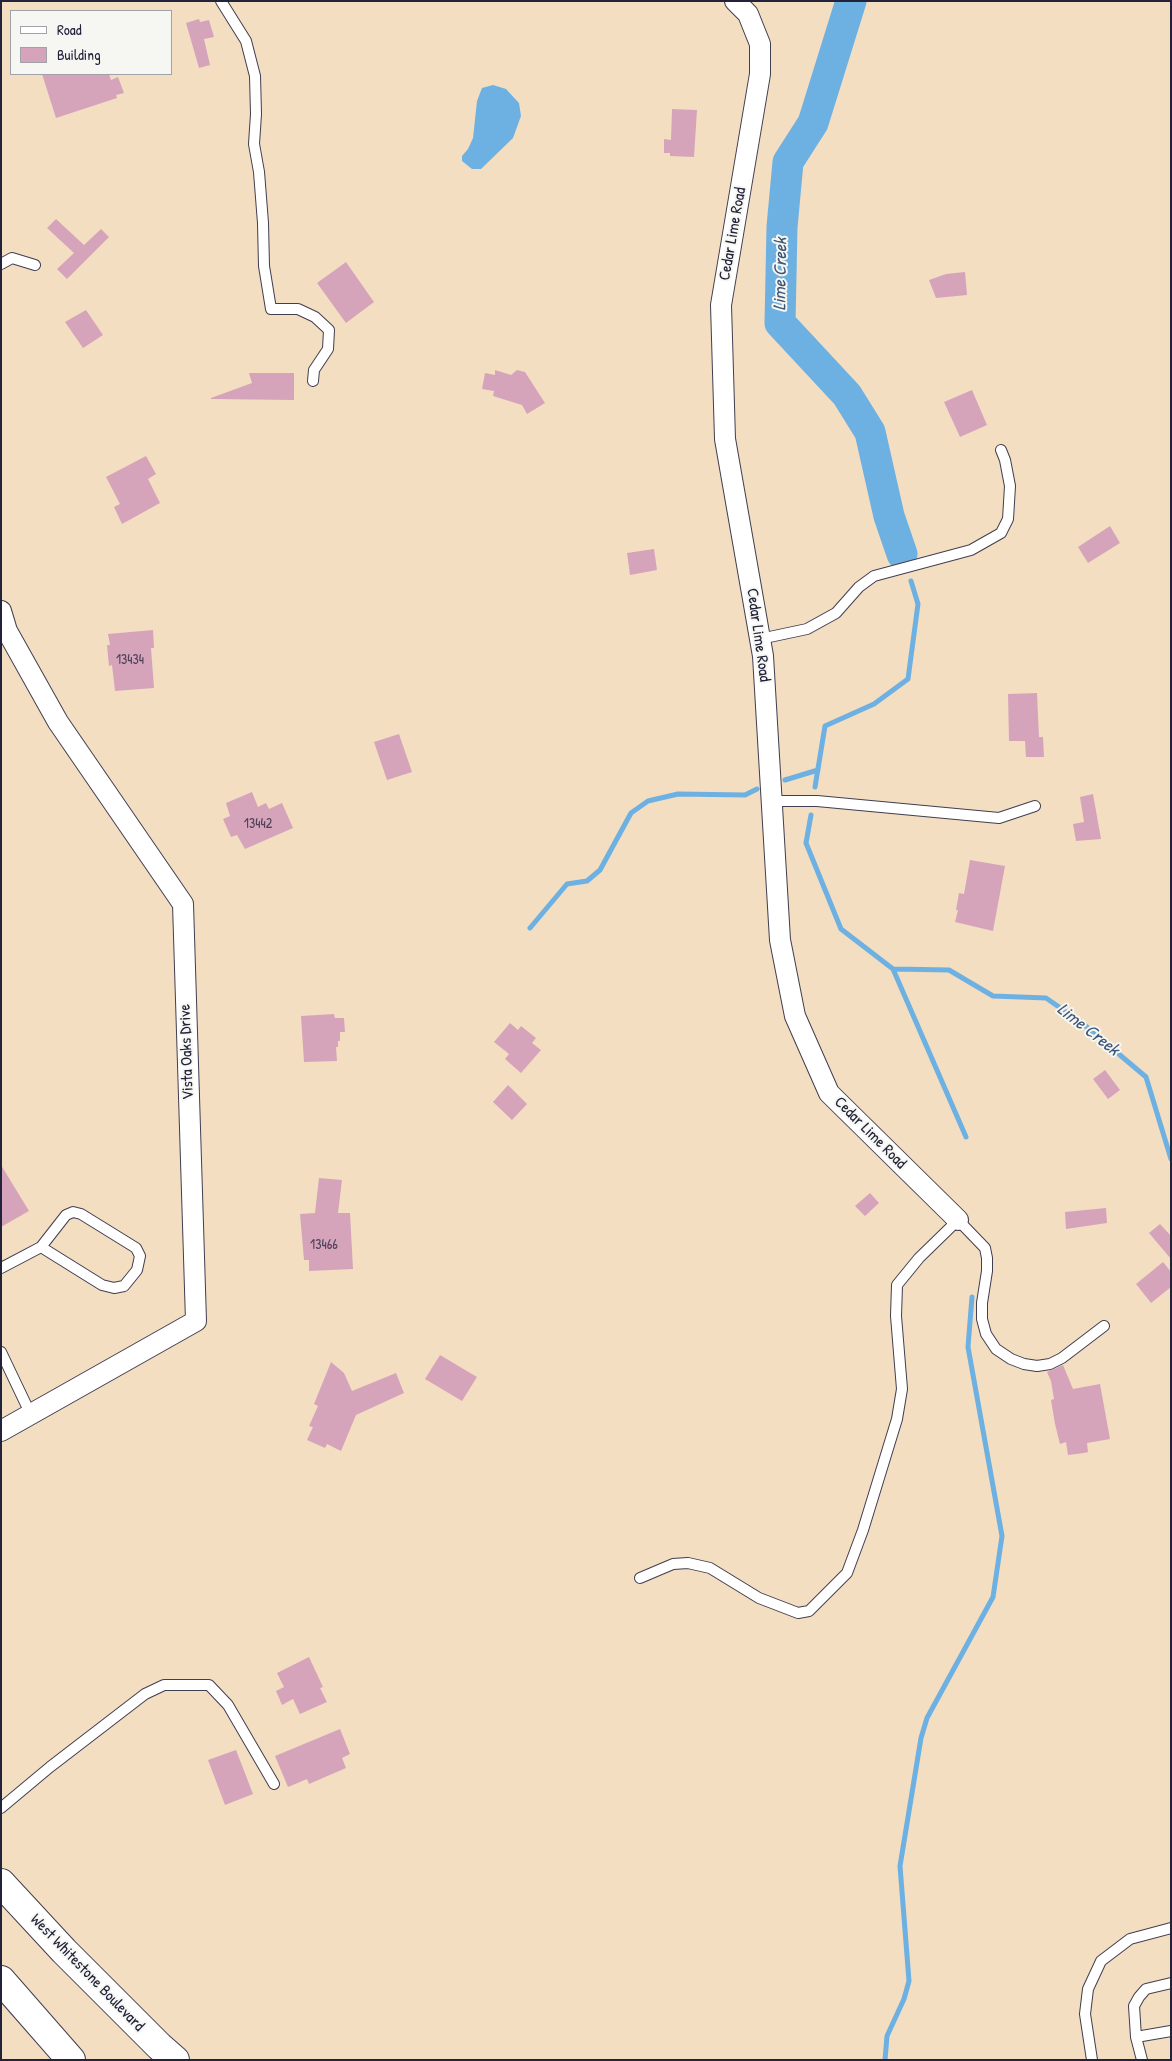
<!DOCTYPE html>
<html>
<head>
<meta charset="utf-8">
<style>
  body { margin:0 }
  #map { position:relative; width:1172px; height:2061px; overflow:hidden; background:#f3dec2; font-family:"Patrick Hand",sans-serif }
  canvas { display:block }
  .frame { position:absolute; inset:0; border:2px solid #22223b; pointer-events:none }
  .legend { position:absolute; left:10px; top:10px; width:162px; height:65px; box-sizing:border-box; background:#f6f6f2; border:1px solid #a1a1a9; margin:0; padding:6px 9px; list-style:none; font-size:15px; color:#22223b }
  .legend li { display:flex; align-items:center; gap:10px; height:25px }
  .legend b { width:25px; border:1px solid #a1a1a9 }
</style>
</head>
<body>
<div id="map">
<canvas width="1172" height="2061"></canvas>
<div class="frame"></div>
<ul class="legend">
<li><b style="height:6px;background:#fff"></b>Road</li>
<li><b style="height:14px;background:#d5a4bb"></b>Building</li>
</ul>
</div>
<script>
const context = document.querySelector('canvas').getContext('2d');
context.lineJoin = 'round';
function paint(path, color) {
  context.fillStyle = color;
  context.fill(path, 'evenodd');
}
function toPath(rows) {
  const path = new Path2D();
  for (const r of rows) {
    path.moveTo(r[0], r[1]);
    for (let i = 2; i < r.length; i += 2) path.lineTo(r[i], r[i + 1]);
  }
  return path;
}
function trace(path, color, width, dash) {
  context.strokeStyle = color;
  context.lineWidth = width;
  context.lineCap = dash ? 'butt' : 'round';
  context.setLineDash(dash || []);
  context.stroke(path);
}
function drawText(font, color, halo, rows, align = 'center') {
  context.font = font + ' "Patrick Hand",sans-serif';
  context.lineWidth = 4;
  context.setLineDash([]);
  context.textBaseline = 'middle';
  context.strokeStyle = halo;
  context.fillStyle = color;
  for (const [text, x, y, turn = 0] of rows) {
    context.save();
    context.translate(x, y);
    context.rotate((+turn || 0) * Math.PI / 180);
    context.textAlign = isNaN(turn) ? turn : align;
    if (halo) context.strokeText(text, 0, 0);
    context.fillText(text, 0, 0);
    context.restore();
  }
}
paint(toPath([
  [493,85,506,89,519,103,521,116,513,138,481,169,472,169,462,161,462,156,468,149,473,138,477,101,482,88]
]), '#6db0e2');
trace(toPath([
  [785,780,818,770],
  [815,787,825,726,874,704,908,679,918,604,911,581],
  [811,815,806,843,841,929,893,969,949,970,993,996,1046,998,1082,1023,1146,1077,1171,1159],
  [530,928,567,884,587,881,600,870,631,813,648,801,678,794,745,795,757,789],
  [893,969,966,1137],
  [885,2060,887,2036,904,1999,909,1981,900,1866,921,1738,927,1718,993,1597,1002,1536,968,1347,972,1297]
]), '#6db0e2', 5);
trace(toPath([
  [851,1,813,123,788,162,782,227,780,323,847,395,870,432,889,516,902,554]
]), '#6db0e2', 31);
paint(toPath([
  [199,19,200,22,209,20,214,37,204,39,210,65,199,68,186,23],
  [42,74,109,74,111,80,118,77,124,93,116,95,117,98,56,118],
  [672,109,697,110,694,157,670,156,670,153,664,153,664,139,671,140],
  [56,219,84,245,101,229,109,237,67,279,57,269,74,253,47,228],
  [346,262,374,302,346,323,317,283],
  [965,272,967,295,936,298,929,280,946,274],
  [86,310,103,335,83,348,65,322],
  [495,370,511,375,517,370,525,372,545,403,527,414,522,405,493,396,494,391,482,389,485,373,495,375],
  [249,373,294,373,294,400,211,399,211,398,252,383],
  [972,390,987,425,960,437,944,402],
  [146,456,156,474,148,479,160,503,122,524,114,507,120,504,106,477],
  [1110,526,1120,543,1088,563,1078,547],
  [654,549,657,570,630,575,627,553],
  [153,630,154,648,151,648,154,688,115,691,112,665,109,666,107,645,110,645,108,634],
  [1037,693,1039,737,1043,737,1044,757,1026,757,1025,741,1009,741,1008,694],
  [399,734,412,772,387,780,374,742],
  [252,792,258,807,266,803,269,809,282,803,293,828,245,849,237,835,231,837,223,819,230,816,226,803],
  [1093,794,1101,839,1076,841,1073,824,1084,822,1080,797],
  [970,860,1005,866,993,931,955,922,958,910,956,910,959,893,964,894],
  [334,1014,335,1018,344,1018,345,1032,340,1032,340,1041,338,1041,338,1047,336,1047,337,1061,304,1062,301,1016],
  [510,1023,518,1030,521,1026,536,1038,532,1043,541,1050,521,1073,505,1059,509,1054,494,1042],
  [1105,1070,1120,1090,1108,1099,1093,1079],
  [508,1085,527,1104,512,1120,493,1102],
  [1,1165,29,1211,1,1227],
  [319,1178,342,1180,338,1213,350,1213,353,1269,309,1271,309,1260,304,1260,300,1214,315,1213],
  [870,1193,879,1203,865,1216,855,1206],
  [1106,1208,1107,1223,1066,1229,1065,1212],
  [1160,1224,1171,1236,1171,1259,1149,1233],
  [1163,1262,1171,1272,1171,1287,1151,1303,1136,1284],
  [440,1355,477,1377,462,1401,425,1379],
  [331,1362,344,1373,352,1391,396,1373,404,1393,356,1415,341,1451,327,1444,325,1448,307,1440,313,1427,309,1426,318,1406,314,1404],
  [1063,1365,1073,1389,1100,1384,1110,1439,1087,1443,1088,1452,1084,1453,1068,1455,1066,1442,1060,1444,1055,1424,1051,1400,1054,1399,1051,1381,1047,1372],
  [309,1657,323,1687,320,1688,327,1702,300,1714,293,1699,282,1705,276,1691,284,1687,277,1673],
  [340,1729,350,1754,342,1758,346,1768,309,1784,307,1779,288,1787,275,1756],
  [236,1750,253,1794,225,1805,208,1760]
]), '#d5a4bb');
const lane = toPath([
  [221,1,246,41,255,76,256,114,254,144,259,172,263,223,264,266,271,309,298,309,315,317,329,330,328,349,314,370,313,381],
  [1,264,12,258,35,265],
  [760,639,807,629,836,613,859,587,874,576,971,550,1001,533,1008,519,1010,486,1005,460,1001,450],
  [772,801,817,801,999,818,1035,806],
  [1,1268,41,1247,66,1215,73,1212,81,1214,136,1248,140,1256,137,1270,124,1286,114,1288,102,1285,41,1247],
  [1,1352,31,1415],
  [640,1578,673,1564,688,1563,710,1568,759,1598,798,1613,809,1611,847,1573,863,1530,897,1419,902,1389,896,1316,897,1285,919,1258,958,1220,985,1248,987,1258,987,1271,982,1303,982,1319,986,1334,996,1349,1011,1359,1024,1364,1037,1366,1050,1364,1062,1358,1104,1326],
  [1,1808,50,1767,145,1694,164,1685,209,1685,228,1705,274,1784],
  [1136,2037,1171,2031],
  [1092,2060,1085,2014,1088,1989,1101,1961,1130,1939,1171,1928],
  [1142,2060,1136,2037,1134,2006,1139,1997,1146,1989,1171,1983]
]);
const street = toPath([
  [735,1,748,14,760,44,760,74,721,305,725,439,763,656,780,940,795,1016,829,1093,958,1220],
  [1,611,7,631,58,722,183,904,196,1321,1,1431]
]);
const secondary = toPath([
  [1,1883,64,1951,159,2046,175,2060],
  [1,1980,71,2060]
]);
trace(lane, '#413e4f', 12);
trace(street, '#413e4f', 22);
trace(secondary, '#413e4f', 30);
trace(lane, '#fff', 10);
trace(street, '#fff', 20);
trace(secondary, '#fff', 28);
drawText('14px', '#4f425b', null, [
  ["13434",130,660],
  ["13442",258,824],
  ["13466",324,1245]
]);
drawText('16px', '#22223b', '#f6f6f2', [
  ["Cedar Lime Road",733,234,-80],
  ["Cedar Lime Road",758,635,82],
  ["Vista Oaks Drive",187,1052,-92],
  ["Cedar Lime Road",870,1133,45],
  ["West Whitestone Boulevard",87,1973,46]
]);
drawText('italic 18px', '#3c5475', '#f6f6f2', [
  ["Lime Creek",781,274,-89],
  ["Lime Creek",1088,1030,38]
]);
</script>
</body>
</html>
